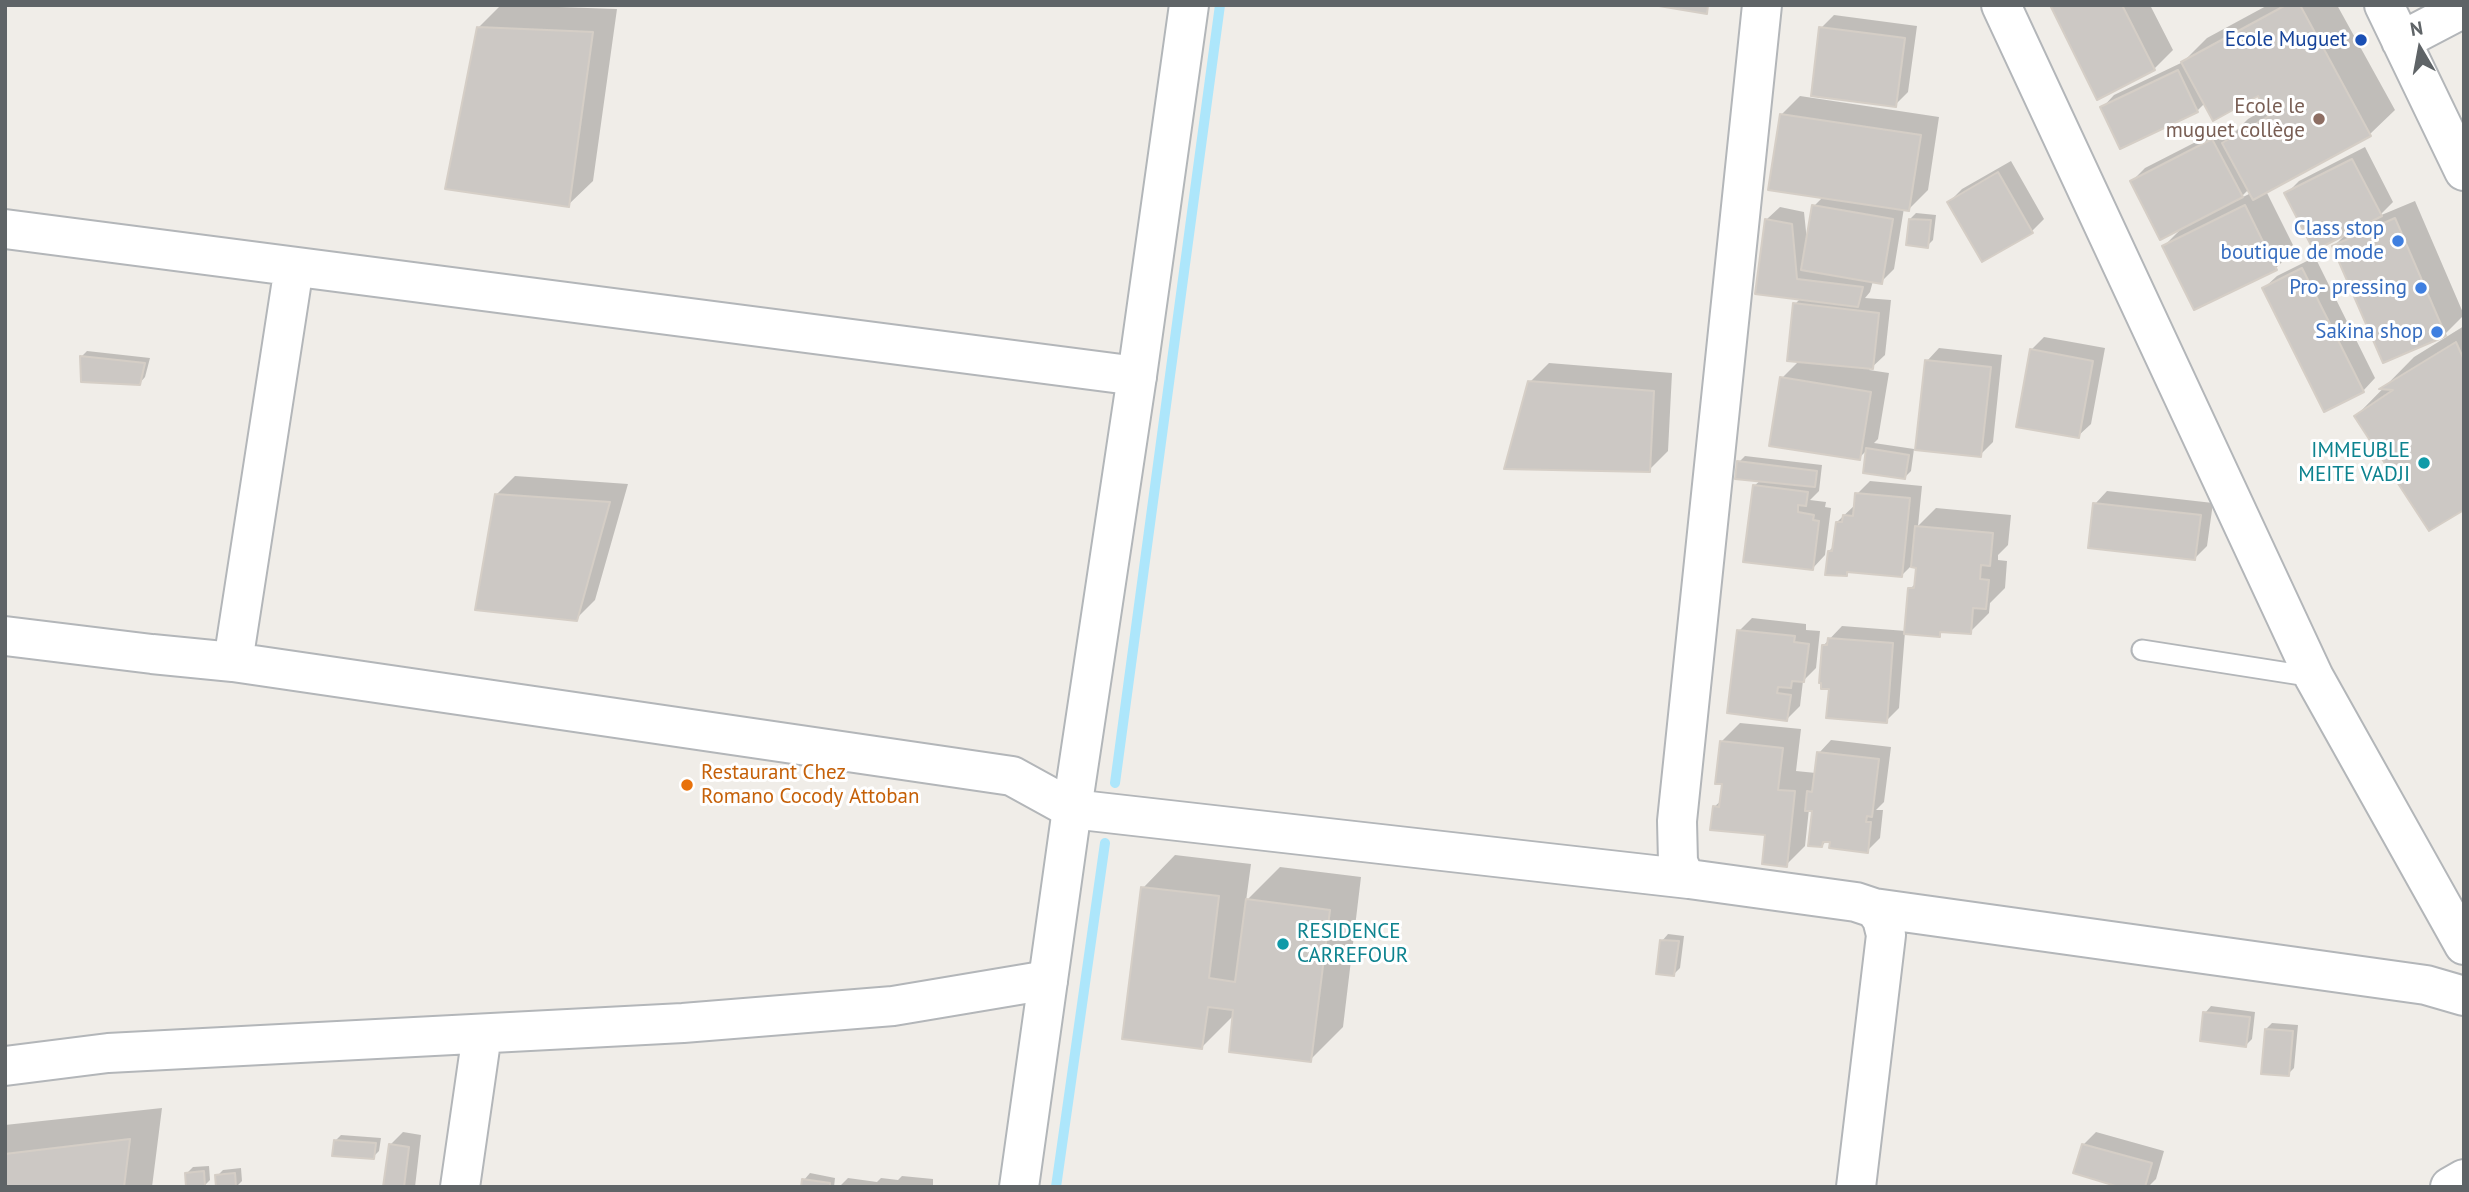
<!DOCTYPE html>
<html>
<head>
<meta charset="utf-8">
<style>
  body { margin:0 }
  #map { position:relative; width:2469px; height:1192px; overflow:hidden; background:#f0ede8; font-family:"PT Sans",sans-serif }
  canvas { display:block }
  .frame { position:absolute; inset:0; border:7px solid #5f6467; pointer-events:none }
  .north { position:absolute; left:2385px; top:14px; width:70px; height:70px; -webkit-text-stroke:5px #fff; paint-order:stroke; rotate:350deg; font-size:19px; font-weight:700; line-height:28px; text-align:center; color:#5f6467 }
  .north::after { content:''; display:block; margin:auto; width:24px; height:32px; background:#5f6467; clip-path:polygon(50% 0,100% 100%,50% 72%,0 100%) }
</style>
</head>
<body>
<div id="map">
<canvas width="2469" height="1192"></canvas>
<div class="frame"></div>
<div class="north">N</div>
</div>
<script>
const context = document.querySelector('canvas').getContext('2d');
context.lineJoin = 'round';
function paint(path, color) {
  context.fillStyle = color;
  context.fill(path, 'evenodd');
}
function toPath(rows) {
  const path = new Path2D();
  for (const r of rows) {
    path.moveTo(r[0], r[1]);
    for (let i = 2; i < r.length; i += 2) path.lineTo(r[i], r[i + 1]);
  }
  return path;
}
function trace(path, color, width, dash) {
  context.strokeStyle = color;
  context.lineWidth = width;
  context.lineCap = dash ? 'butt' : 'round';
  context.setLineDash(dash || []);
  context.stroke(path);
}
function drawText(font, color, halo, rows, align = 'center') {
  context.font = font + ' "PT Sans",sans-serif';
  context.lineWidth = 6;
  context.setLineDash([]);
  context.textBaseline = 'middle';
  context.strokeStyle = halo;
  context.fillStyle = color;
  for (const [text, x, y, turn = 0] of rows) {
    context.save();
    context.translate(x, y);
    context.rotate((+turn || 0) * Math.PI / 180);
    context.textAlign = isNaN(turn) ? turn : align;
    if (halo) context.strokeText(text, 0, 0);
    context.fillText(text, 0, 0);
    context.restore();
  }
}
paint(toPath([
  [501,5,617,9,593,181,568,205,478,28],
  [2051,5,2150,5,2173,50,2154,69],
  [2268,5,2337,5,2395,110,2370,134,2266,191,2295,249,2276,268,2164,246,2183,227,2132,181,2145,168,2225,127,2230,137,2248,119,2267,108,2259,93,2205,103,2197,111,2102,108,2114,95,2183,62,2207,38],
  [2249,189,2251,193,2239,199],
  [1834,15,1917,26,1908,92,1895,105,1821,28],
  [1800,96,1939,117,1928,190,1909,209,1904,208,1894,269,1881,282,1873,281,1870,292,1865,298,1891,300,1885,355,1869,370,1889,373,1878,439,1874,443,1914,449,1911,471,1905,477,1868,449,1859,458,1782,378,1800,360,1795,304,1801,298,1767,219,1780,207,1804,212,1807,241,1814,206,1823,197,1781,115],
  [2365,147,2393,202,2379,216,2415,201,2464,315,2445,334,2334,246,2349,231,2286,194,2299,181],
  [2011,161,2044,219,2032,231,1949,202,1962,189],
  [1916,213,1936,215,1933,240,1927,246,1910,219],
  [2315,257,2375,378,2363,391,2264,288,2277,276],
  [2464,326,2464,508,2356,416,2414,357],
  [2044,337,2105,348,2091,424,2078,436,2031,350],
  [1939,348,2002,355,1993,442,1980,455,1927,361],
  [87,351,150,358,145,377,139,384,81,357],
  [1549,363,1672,373,1668,451,1649,470,1530,382],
  [1745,456,1822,465,1819,491,1810,500,1826,502,1825,507,1831,508,1825,555,1813,568,1754,486,1761,480,1739,462],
  [515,476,628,484,595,600,576,619,496,495],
  [1870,481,1922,486,1918,526,1936,508,2011,515,2008,545,1998,555,1998,560,2007,561,2005,588,1990,603,1989,613,1970,632,1944,630,1939,635,1905,632,1899,708,1886,721,1831,688,1823,646,1842,626,1906,631,1910,589,1916,583,1918,566,1911,566,1901,576,1850,570,1846,575,1829,551,1834,546,1837,522,1856,504,1857,494],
  [2107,491,2213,503,2207,546,2195,558,2095,504],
  [1752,618,1806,624,1806,630,1820,631,1816,668,1803,681,1800,706,1787,719,1739,631],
  [1740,723,1801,729,1796,771,1816,773,1819,753,1831,740,1891,747,1884,802,1876,810,1883,810,1880,838,1867,851,1827,840,1822,846,1814,810,1809,809,1805,846,1786,865,1767,834,1714,807,1722,800,1723,783,1721,742],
  [1175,855,1251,864,1246,901,1280,867,1361,877,1343,1027,1310,1060,1235,1014,1202,1047,1143,888],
  [1668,934,1684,936,1680,968,1674,974,1662,941],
  [2211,1006,2255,1012,2252,1039,2246,1045,2205,1013],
  [2272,1023,2298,1025,2294,1068,2288,1074,2266,1029],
  [162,1108,152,1187,5,1187,5,1125],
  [403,1132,421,1135,415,1187,385,1187,390,1145],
  [2096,1132,2164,1151,2156,1179,2148,1187,2125,1187,2076,1172,2084,1144],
  [341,1135,381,1138,379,1151,373,1157,335,1141],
  [209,1166,210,1180,204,1186,187,1173,193,1167],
  [241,1168,242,1181,236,1187,217,1176,223,1170],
  [810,1173,835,1178,834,1187,803,1187,804,1180],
  [902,1176,933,1179,933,1187,839,1187,848,1178,877,1182,881,1178,898,1180]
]), '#0003');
trace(toPath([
  [1115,783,1220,5],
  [1056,1187,1105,843]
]), '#ade6fb', 10);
const building = toPath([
  [1653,5,1708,5,1707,14,1653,5],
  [2050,5,2122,5,2155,70,2097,100,2050,5],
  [2286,5,2300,5,2371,136,2253,200,2222,143,2269,116,2258,96,2213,121,2181,62,2286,5],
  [477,27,593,32,569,207,445,189,477,27],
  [1819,27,1905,38,1896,107,1811,96,1819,27],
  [2178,70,2198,112,2120,149,2100,107,2178,70],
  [1780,114,1921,135,1909,211,1768,190,1780,114],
  [2212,139,2243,197,2160,240,2130,181,2212,139],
  [2352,159,2382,216,2314,251,2284,193,2352,159],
  [1998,172,2033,233,1982,262,1947,202,1998,172],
  [1812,205,1893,219,1882,284,1801,270,1812,205],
  [2245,205,2277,270,2194,310,2162,246,2245,205],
  [2395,218,2446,336,2383,363,2332,246,2395,218],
  [1765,219,1792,224,1797,279,1863,287,1858,307,1755,294,1765,219],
  [1909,219,1931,220,1928,248,1906,245,1909,219],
  [2302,268,2364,392,2324,412,2262,288,2302,268],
  [1793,303,1879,313,1873,369,1787,361,1793,303],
  [2456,342,2464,360,2464,510,2429,531,2354,416,2393,390,2379,389,2456,342],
  [2030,349,2093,361,2079,438,2016,427,2030,349],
  [80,356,145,363,140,385,81,382,80,356],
  [1925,360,1991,367,1981,457,1915,450,1925,360],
  [1780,377,1871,392,1860,460,1769,446,1780,377],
  [1528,381,1654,391,1650,472,1504,469,1528,381],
  [1866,448,1909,455,1905,479,1863,473,1866,448],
  [1737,461,1817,471,1815,487,1735,479,1737,461],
  [1753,485,1808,492,1806,506,1798,505,1798,512,1814,515,1813,520,1819,521,1813,570,1743,562,1753,485],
  [1855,493,1910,498,1902,577,1847,572,1847,576,1825,575,1828,551,1832,551,1836,522,1842,522,1843,515,1853,516,1855,493],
  [495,494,610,502,577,621,475,610,495,494],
  [2093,503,2201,515,2195,560,2088,548,2093,503],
  [1915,526,1993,533,1990,566,1981,565,1980,579,1989,580,1986,609,1973,608,1971,634,1940,632,1940,637,1904,634,1908,588,1914,588,1916,568,1911,567,1915,526],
  [1737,630,1795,636,1794,642,1809,644,1804,682,1792,681,1791,688,1778,687,1777,693,1791,695,1787,721,1727,713,1737,630],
  [1828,638,1893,643,1887,723,1826,718,1829,689,1821,689,1821,683,1819,683,1822,645,1827,645,1828,638],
  [1720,741,1783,748,1778,790,1795,791,1787,867,1762,864,1765,835,1710,830,1713,806,1719,807,1722,784,1715,784,1720,741],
  [1817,752,1879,759,1872,817,1867,816,1866,822,1871,822,1868,853,1829,848,1830,842,1823,842,1822,847,1808,846,1812,811,1805,811,1807,791,1812,792,1817,752],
  [1141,887,1219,896,1209,978,1235,982,1246,899,1330,910,1311,1062,1229,1052,1233,1010,1208,1007,1202,1049,1122,1039,1141,887],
  [1660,940,1679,941,1674,976,1656,974,1660,940],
  [2203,1012,2250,1017,2246,1047,2200,1041,2203,1012],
  [2265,1029,2293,1031,2289,1076,2261,1074,2265,1029],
  [130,1139,124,1187,5,1187,5,1154,130,1139],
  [334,1140,376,1143,374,1159,332,1156,334,1140],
  [389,1144,409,1147,404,1187,383,1187,389,1144],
  [2082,1144,2152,1163,2145,1187,2119,1187,2073,1173,2082,1144],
  [204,1171,205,1187,186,1187,185,1173,204,1171],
  [235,1173,236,1187,216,1187,215,1175,235,1173],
  [802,1179,830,1183,830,1187,801,1187,802,1179]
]);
paint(building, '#ccc8c4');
trace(building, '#d5cec6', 2);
const lane = toPath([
  [2142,650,2314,677]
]);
const street = toPath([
  [2001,5,2314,677,2464,945],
  [2384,5,2464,171],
  [2401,41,2464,8],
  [5,229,1137,376],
  [5,636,152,654,233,662,1012,776,1072,809,1689,879,1856,902,1874,908,2426,985,2464,996],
  [233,662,294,267],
  [1689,879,1682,871,1678,862,1677,821,1762,5],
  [5,1066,108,1053,683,1023,893,1006,1048,980],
  [460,1187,482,1034],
  [1856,1187,1886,935,1882,919,1874,908],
  [2450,1187,2464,1179]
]);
const secondary = toPath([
  [1019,1187,1072,809,1137,376,1189,5]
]);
trace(lane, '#b3b6b9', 23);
trace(street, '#b3b6b9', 42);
trace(secondary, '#b2b6b9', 42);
trace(lane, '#fff', 19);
trace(street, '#fff', 38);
trace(secondary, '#fff', 38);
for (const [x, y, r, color] of [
  [2361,40,7,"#1a4fb4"],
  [2319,119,7,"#8d6e63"],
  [2398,241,7,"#3f7fe0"],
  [2421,288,7,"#3f7fe0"],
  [2437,332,7,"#3f7fe0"],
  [2424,463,7,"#0f9aa8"],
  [687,785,7,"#e8710a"],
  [1283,944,7,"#0f9aa8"]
]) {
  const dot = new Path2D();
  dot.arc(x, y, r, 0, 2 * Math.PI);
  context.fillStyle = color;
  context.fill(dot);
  trace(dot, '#fff', 2.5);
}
drawText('21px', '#164399', '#fff', [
  ["Ecole Muguet",2347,40]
], 'right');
drawText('21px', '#785e54', '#fff', [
  ["Ecole le",2305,107],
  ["muguet collège",2305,131]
], 'right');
drawText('21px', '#366cbe', '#fff', [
  ["Class stop",2384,229],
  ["boutique de mode",2384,253],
  ["Pro- pressing",2407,288],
  ["Sakina shop",2423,332]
], 'right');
drawText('21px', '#0d838f', '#fff', [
  ["IMMEUBLE",2410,451],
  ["MEITE VADJI",2410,475],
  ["RESIDENCE",1297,932,"left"],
  ["CARREFOUR",1297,956,"left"]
], 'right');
drawText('21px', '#c56008', '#fff', [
  ["Restaurant Chez",701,773],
  ["Romano Cocody Attoban",701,797]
], 'left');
</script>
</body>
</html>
